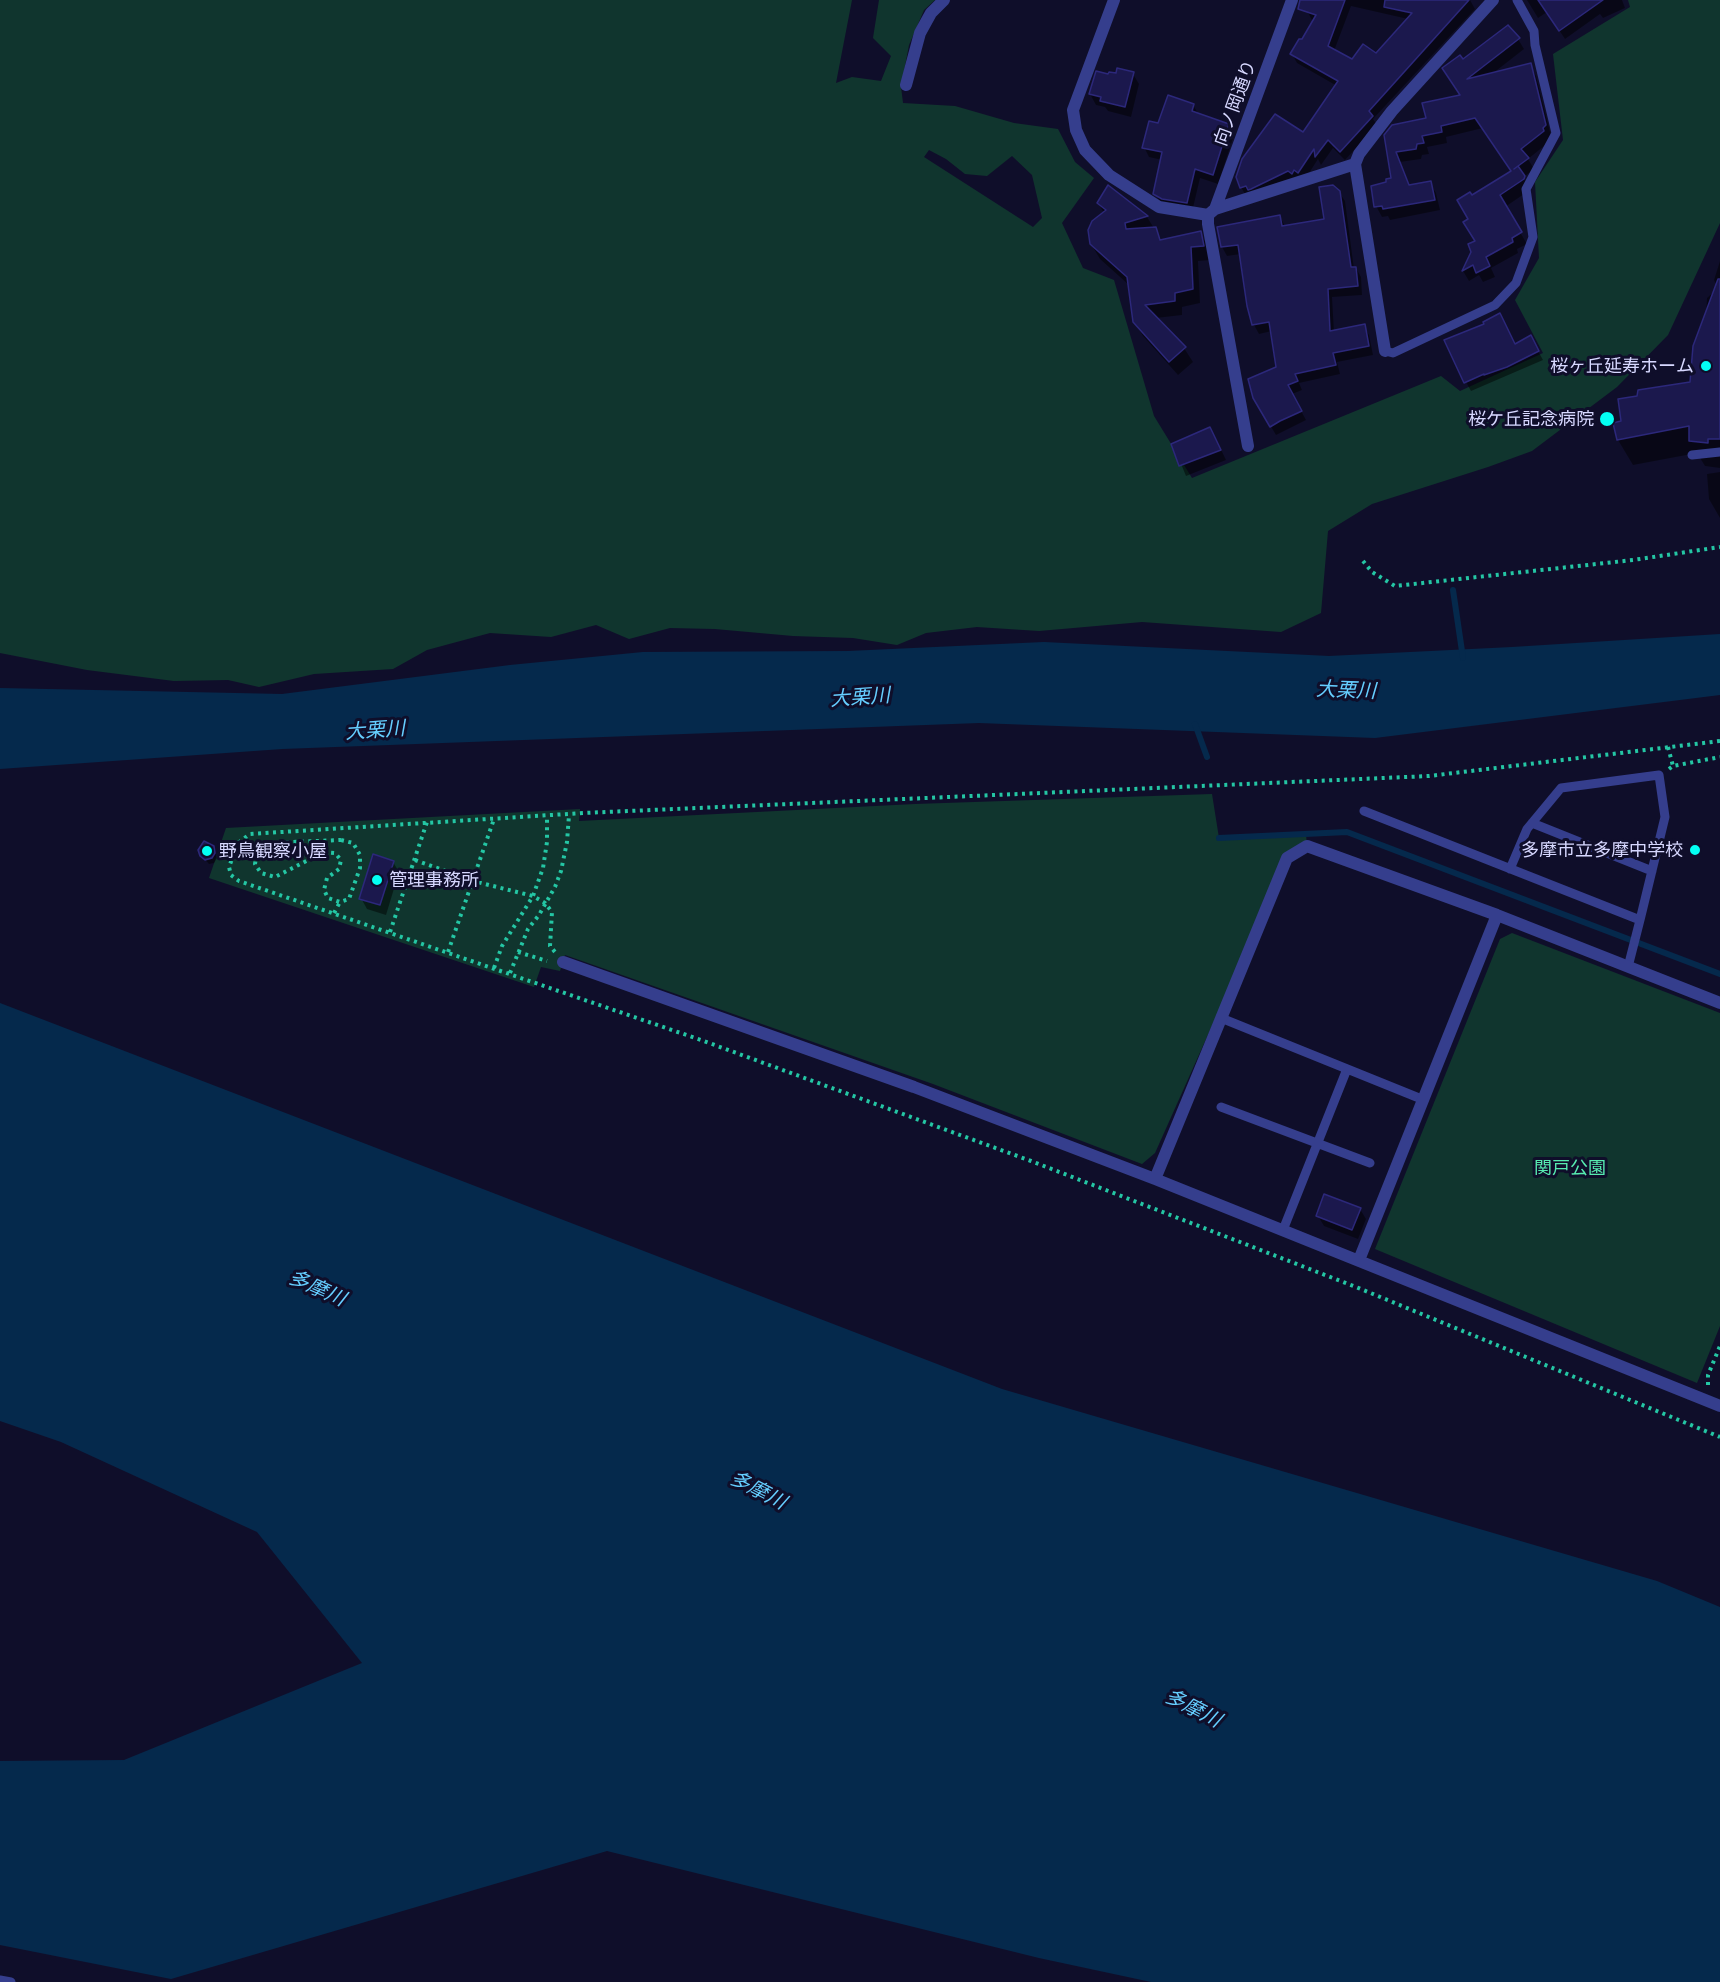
<!DOCTYPE html>
<html>
<head>
<meta charset="utf-8">
<style>
  body { margin:0 }
  canvas { display:block; background:#0f0e2a }
</style>
</head>
<body>
<canvas width="1720" height="1982"></canvas>
<script>
const context = document.querySelector('canvas').getContext('2d');
context.lineJoin = 'round';
function paint(path, color) {
  context.fillStyle = color;
  context.fill(path, 'evenodd');
}
function toPath(rows) {
  const path = new Path2D();
  for (const r of rows) {
    path.moveTo(r[0], r[1]);
    for (let i = 2; i < r.length; i += 2) path.lineTo(r[i], r[i + 1]);
  }
  return path;
}
function trace(path, color, width, dash) {
  context.strokeStyle = color;
  context.lineWidth = width;
  context.lineCap = dash ? 'butt' : 'round';
  context.setLineDash(dash || []);
  context.stroke(path);
}
function drawText(font, color, halo, rows, align = 'center') {
  context.font = font + ' Commissioner,"Noto Sans JP",sans-serif';
  context.lineWidth = 6;
  context.setLineDash([]);
  context.textBaseline = 'middle';
  context.strokeStyle = halo;
  context.fillStyle = color;
  for (const [text, x, y, turn = 0] of rows) {
    context.save();
    context.translate(x, y);
    context.rotate((+turn || 0) * Math.PI / 180);
    context.textAlign = isNaN(turn) ? turn : align;
    if (halo) context.strokeText(text, 0, 0);
    context.fillText(text, 0, 0);
    context.restore();
  }
}
paint(toPath([
  [0,0,852,0,836,83,852,77,881,81,891,56,873,38,879,0,935,0,924,10,909,45,901,87,903,103,955,106,1014,123,1058,129,1075,162,1094,178,1062,223,1083,268,1114,280,1154,416,1192,478,1441,376,1460,391,1543,353,1515,300,1539,258,1535,182,1563,140,1553,54,1630,7,1628,0,1720,0,1720,223,1668,335,1617,387,1532,451,1488,467,1372,504,1328,531,1321,613,1281,632,1142,622,1039,631,977,627,926,633,897,645,853,638,793,636,715,629,670,628,629,639,596,625,551,637,490,633,427,650,393,669,314,674,259,687,228,680,174,681,87,670,0,653],
  [929,150,946,159,965,174,987,176,1012,156,1032,175,1042,218,1033,227,924,157],
  [1212,794,1219,838,1306,834,1307,846,1287,858,1155,1153,1142,1164,933,1084,565,955,560,971,541,967,534,987,209,878,226,828,580,809,579,821,915,804],
  [1512,933,1720,1013,1720,1326,1697,1383,1375,1249,1500,939]
]), '#10352e');
paint(toPath([
  [1720,634,1720,695,1375,738,979,723,282,749,0,769,0,688,282,694,510,665,643,652,848,651,1044,642,1329,656,1512,647],
  [0,1003,1002,1389,1657,1581,1720,1607,1720,1982,1151,1982,1039,1958,607,1851,171,1979,0,1945,0,1761,124,1760,362,1663,257,1532,61,1442,0,1421]
]), '#05294c');
paint(toPath([
  [1310,0,1470,0,1475,9,1373,119,1377,125,1345,160,1333,148,1321,165,1318,159,1304,181,1246,196,1241,187,1304,134,1337,86,1297,63,1292,54,1303,40,1314,21,1312,20,1307,11],
  [1351,6,1408,19,1376,55,1352,61,1334,51],
  [1527,0,1622,0,1625,8,1603,18,1600,14,1565,39,1547,12,1538,18],
  [1518,39,1524,49,1492,74,1530,65,1536,76,1551,136,1549,142,1528,159,1534,169,1524,177,1530,190,1505,207,1527,244,1517,249,1518,253,1491,268,1495,277,1483,282,1479,275,1469,281,1463,271,1477,242,1470,219,1472,197,1512,172,1483,128,1446,137,1447,143,1427,147,1429,154,1422,155,1421,159,1400,162,1410,186,1430,183,1436,193,1440,210,1390,220,1388,216,1382,217,1376,206,1388,184,1393,179,1386,135,1428,119,1462,96,1463,60],
  [1133,74,1139,84,1131,117,1108,111,1105,107,1096,105,1090,94],
  [1193,105,1199,115,1228,125,1234,135,1218,184,1200,178,1192,212,1161,203,1155,193,1162,160,1149,157,1144,147,1159,125],
  [1109,188,1147,217,1162,241,1200,232,1208,247,1211,260,1198,261,1200,303,1182,307,1182,315,1156,318,1184,348,1193,362,1178,375,1143,336,1134,321,1129,285,1100,259,1091,244,1104,213,1098,203],
  [1339,192,1345,201,1354,269,1356,268,1361,277,1362,295,1332,297,1334,332,1364,326,1369,335,1373,355,1337,362,1340,374,1299,383,1302,390,1292,394,1306,420,1276,435,1254,398,1277,368,1272,331,1259,334,1254,325,1241,254,1227,256,1222,247,1219,228,1280,217,1285,226,1325,220],
  [1720,261,1720,468,1705,466,1697,453,1633,465,1618,440,1623,422,1692,383,1706,315,1707,298,1718,288,1714,280],
  [1486,325,1515,345,1530,337,1543,360,1471,391,1466,382],
  [1216,439,1226,460,1186,476,1173,444],
  [1720,472,1720,518,1709,499,1707,474],
  [213,847,217,858,214,863,209,864,201,855],
  [393,862,399,872,386,915,367,909,361,898],
  [1360,1209,1366,1219,1358,1239,1324,1226,1318,1216]
]), '#0007');
trace(toPath([
  [1453,590,1463,658],
  [1195,724,1207,757],
  [1219,838,1347,832,1720,974]
]), '#05294c', 6);
const building = toPath([
  [1300,0,1345,0,1328,46,1352,59,1363,44,1376,53,1412,13,1384,7,1385,0,1469,0,1369,111,1373,116,1340,152,1328,140,1315,157,1314,149,1298,173,1294,170,1292,174,1288,171,1251,189,1248,190,1246,186,1240,188,1236,177,1242,159,1275,114,1303,132,1338,81,1290,54,1299,39,1302,39,1316,15,1298,9,1300,0],
  [1538,0,1603,0,1559,31,1538,0],
  [1508,25,1520,38,1467,79,1531,63,1546,125,1543,128,1544,131,1521,149,1529,158,1514,169,1518,166,1525,176,1524,179,1500,195,1522,232,1512,238,1513,242,1486,257,1490,266,1476,273,1473,265,1462,271,1471,252,1468,244,1475,241,1463,222,1468,219,1457,200,1470,192,1472,195,1511,171,1475,118,1441,126,1442,132,1422,136,1424,143,1417,144,1416,149,1396,152,1409,185,1431,181,1435,200,1383,209,1382,206,1374,207,1371,186,1386,182,1386,179,1391,178,1384,135,1392,125,1426,118,1422,103,1460,95,1442,68,1460,55,1463,59,1508,25],
  [1117,68,1134,72,1125,107,1100,101,1101,97,1089,94,1096,71,1108,74,1109,72,1116,73,1117,68],
  [1168,95,1194,104,1192,111,1229,124,1213,175,1195,169,1187,203,1162,199,1153,194,1162,152,1142,148,1149,121,1158,123,1168,95],
  [1108,185,1148,216,1125,223,1126,229,1156,227,1160,240,1201,231,1204,246,1191,247,1193,289,1175,293,1175,301,1145,305,1186,347,1169,362,1133,322,1127,277,1090,244,1088,230,1092,221,1106,210,1097,203,1108,185],
  [1333,185,1340,191,1351,267,1356,267,1358,286,1328,289,1330,331,1365,324,1369,346,1333,353,1336,365,1295,374,1298,381,1288,385,1302,411,1280,421,1270,427,1253,398,1248,379,1276,367,1269,322,1252,325,1247,306,1238,245,1221,247,1217,227,1280,215,1282,226,1324,219,1319,187,1333,185],
  [1718,279,1720,279,1720,439,1708,439,1708,443,1689,441,1689,426,1617,440,1613,423,1621,421,1618,399,1637,396,1638,390,1690,382,1693,346,1718,279],
  [1500,313,1515,344,1531,335,1539,351,1507,367,1484,375,1484,374,1464,383,1444,340,1484,324,1483,322,1500,313],
  [1210,427,1221,450,1179,466,1171,444,1210,427],
  [204,841,214,846,215,853,212,858,205,860,200,856,198,850,204,841],
  [373,854,394,861,380,905,359,899,373,854],
  [1324,1194,1361,1208,1352,1230,1316,1216,1324,1194]
]);
paint(building, '#1b184d');
trace(building, '#2c287b', 1.5);
trace(toPath([
  [1363,561,1372,572,1395,586,1633,560,1720,547],
  [1720,741,1429,776,583,813,250,834,238,843,229,867,231,875,239,881,701,1040,1031,1161,1356,1287,1720,1437],
  [1668,747,1673,766],
  [1669,769,1673,766,1720,757],
  [341,840,353,843,360,855,360,868,349,899,340,902,328,898,324,890,327,878,339,869,341,860,335,853,324,852,275,877,261,873,255,864,257,851,269,843,341,840],
  [415,860,473,881,533,896,545,903,552,912,550,946,555,952],
  [334,913,340,902],
  [390,932,427,822],
  [448,952,494,819],
  [518,952,547,961],
  [494,968,502,946,533,896,543,868,547,842,547,816],
  [510,973,528,929,539,915,555,887,561,871,567,842,569,815],
  [1708,1385,1708,1375,1720,1346]
]), '#24c6a4', 4, [3, 4.5]);
trace(toPath([
  [1385,351,1393,353,1495,305,1516,283,1533,237,1526,189,1556,133,1535,45,1534,31,1517,0],
  [1692,455,1720,452],
  [1364,811,1640,920,1628,967],
  [1532,823,1652,871],
  [1510,869,1527,829,1561,788,1659,775,1665,817,1640,920],
  [1221,1018,1424,1100],
  [1221,1107,1370,1163],
  [1283,1230,1347,1069],
  [0,1980,11,1982]
]), '#353e8d', 9);
trace(toPath([
  [1114,0,1073,110,1076,130,1085,150,1109,175,1159,207,1208,215],
  [906,85,920,33,931,13,944,0],
  [1215,209,1355,164],
  [1208,215,1208,224,1248,446],
  [1208,215,1215,209,1292,0],
  [1385,351,1355,164,1359,154,1392,111,1493,0],
  [563,962,914,1087,1155,1179,1720,1406],
  [1155,1179,1287,858,1307,846,1497,915,1720,1003],
  [1359,1260,1497,915]
]), '#353e8d', 12);
for (const [x, y, r, color] of [
  [1706,366,6,"#03fff3"],
  [1607,419,8,"#03fff3"],
  [1695,850,6,"#03fff3"],
  [207,851,6,"#03fff3"],
  [377,880,6,"#03fff3"]
]) {
  const dot = new Path2D();
  dot.arc(x, y, r, 0, 2 * Math.PI);
  context.fillStyle = color;
  context.fill(dot);
  trace(dot, '#0f0e2a', 2);
}
drawText('18px', '#d7d8ff', '#0f0e2a', [
  ["向ノ岡通り",1235,103,-70]
]);
drawText('18px', '#d7d8ff', '#0f0e2a', [
  ["桜ヶ丘延寿ホーム",1694,366],
  ["桜ケ丘記念病院",1594,419],
  ["多摩市立多摩中学校",1683,850],
  ["野鳥観察小屋",219,851,"left"],
  ["管理事務所",389,880,"left"]
], 'right');
drawText('18px', '#57ebb0', '#0f0e2a', [
  ["関戸公園",1570,1168]
]);
drawText('italic 20px', '#65ceff', '#0f0e2a', [
  ["大栗川",1346,690,2],
  ["大栗川",860,697,-4],
  ["大栗川",375,730,-4],
  ["多摩川",317,1288,24],
  ["多摩川",758,1490,27],
  ["多摩川",1193,1708,27]
]);
</script>
</body>
</html>
